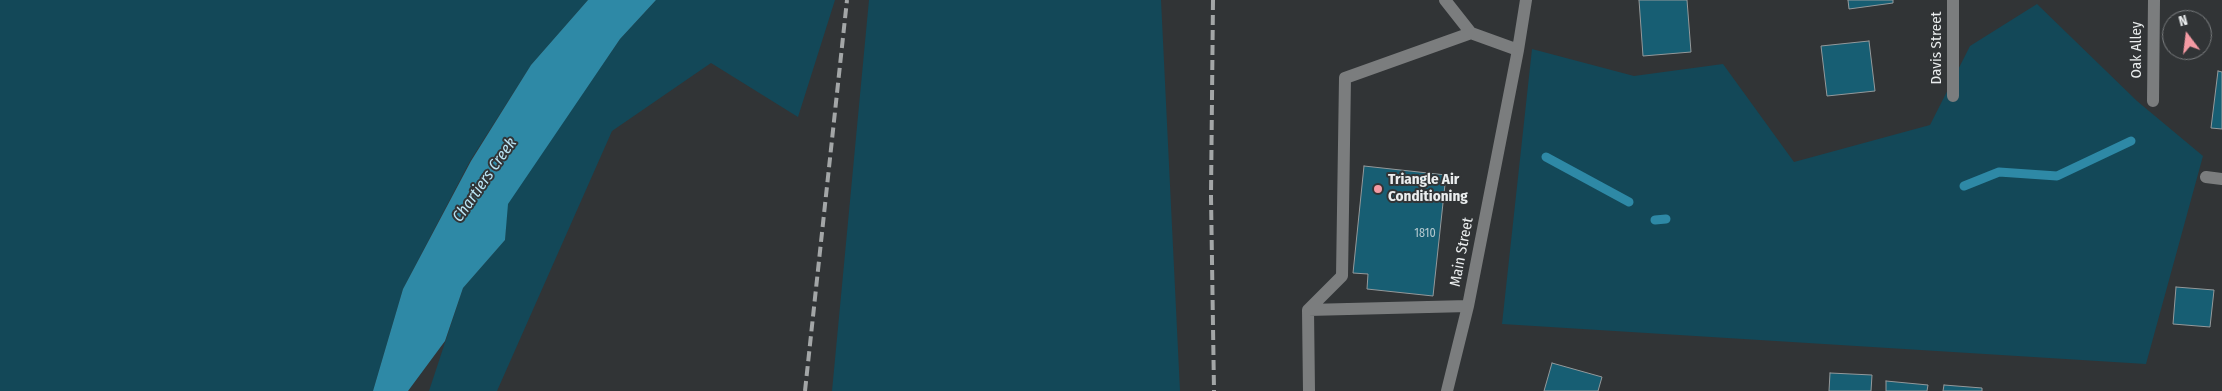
<!DOCTYPE html>
<html>
<head>
<meta charset="utf-8">
<style>
  body { margin:0 }
  #map { position:relative; width:2222px; height:391px; overflow:hidden; background:#313436; font-family:"Fira Sans Condensed",sans-serif }
  canvas { display:block }
  .north { position:absolute; left:2162px; top:10px; width:50px; height:50px; box-sizing:border-box; background:#313436; border:1px solid #7b7e80; border-radius:50%; rotate:345deg; font-size:14px; font-weight:700; line-height:20px; text-align:center; color:#eaedee }
  .north::after { content:''; display:block; margin:auto; width:18px; height:22px; background:#f49aa3; clip-path:polygon(50% 0,100% 100%,50% 72%,0 100%) }
</style>
</head>
<body>
<div id="map">
<canvas width="2222" height="391"></canvas>
<div class="north">N</div>
</div>
<script>
const context = document.querySelector('canvas').getContext('2d');
context.lineJoin = 'round';
function paint(path, color) {
  context.fillStyle = color;
  context.fill(path, 'evenodd');
}
function toPath(rows) {
  const path = new Path2D();
  for (const r of rows) {
    path.moveTo(r[0], r[1]);
    for (let i = 2; i < r.length; i += 2) path.lineTo(r[i], r[i + 1]);
  }
  return path;
}
function trace(path, color, width, dash) {
  context.strokeStyle = color;
  context.lineWidth = width;
  context.lineCap = dash ? 'butt' : 'round';
  context.setLineDash(dash || []);
  context.stroke(path);
}
function drawText(font, color, halo, rows, align = 'center') {
  context.font = font + ' "Fira Sans Condensed",sans-serif';
  context.lineWidth = 4;
  context.setLineDash([]);
  context.textBaseline = 'middle';
  context.strokeStyle = halo;
  context.fillStyle = color;
  for (const [text, x, y, turn = 0] of rows) {
    context.save();
    context.translate(x, y);
    context.rotate((+turn || 0) * Math.PI / 180);
    context.textAlign = isNaN(turn) ? turn : align;
    if (halo) context.strokeText(text, 0, 0);
    context.fillText(text, 0, 0);
    context.restore();
  }
}
paint(toPath([
  [0,0,588,0,531,65,470,161,403,289,373,391,0,391],
  [656,0,835,0,798,117,711,63,612,131,497,391,429,391,463,288,505,240,507,204,620,39],
  [869,0,1161,0,1180,391,832,391],
  [2037,4,2137,101,2203,156,2146,364,1502,324,1532,49,1634,76,1723,64,1794,162,1930,125,1970,46]
]), '#134858');
paint(toPath([
  [588,0,656,0,620,39,508,204,505,240,463,288,445,341,408,391,373,391,403,289,471,161,531,65]
]), '#2e89a6');
trace(toPath([
  [1546,157,1629,202],
  [1964,186,1999,172,2057,176,2131,141],
  [1655,220,1666,219]
]), '#2e89a6', 9);
const building = toPath([
  [1639,0,1687,0,1691,52,1643,56,1639,0],
  [1848,0,1893,0,1893,3,1849,9,1848,0],
  [1869,41,1875,91,1827,96,1821,46,1869,41],
  [2218,71,2222,72,2222,129,2211,128,2218,71],
  [1364,166,1446,175,1433,296,1367,289,1368,274,1353,273,1364,166],
  [2176,287,2214,290,2210,327,2173,324,2176,287],
  [1552,363,1602,377,1598,391,1544,391,1552,363],
  [1830,373,1872,375,1871,391,1829,391,1830,373],
  [1886,381,1928,385,1927,391,1886,391,1886,381],
  [1944,385,1982,388,1982,391,1943,391,1944,385]
]);
paint(building, '#175e73');
trace(building, '#94999b', 1);
trace(toPath([
  [1445,0,1471,33,1518,50],
  [1953,96,1953,0],
  [2153,101,2154,0],
  [2206,177,2222,179],
  [1308,310,1468,306],
  [1309,391,1308,310,1342,276,1345,78,1471,33],
  [1447,391,1468,306,1518,50,1526,0]
]), '#7b7d7e', 12);
trace(toPath([
  [1213,0,1211,196,1214,391],
  [805,391,847,0]
]), '#a3a6a7', 4, [10, 5]);
for (const [x, y, r, color] of [
  [1378,189,5,"#f49aa3"]
]) {
  const dot = new Path2D();
  dot.arc(x, y, r, 0, 2 * Math.PI);
  context.fillStyle = color;
  context.fill(dot);
  trace(dot, '#313436', 2);
}
drawText('12px', '#b5c9cf', null, [
  ["1810",1425,234]
]);
drawText('15px', '#eaedee', '#313436', [
  ["Davis Street",1937,48,-90],
  ["Oak Alley",2137,50,-90],
  ["Main Street",1462,252,-79]
]);
drawText('bold 15px', '#eaedee', '#313436', [
  ["Triangle Air",1388,180],
  ["Conditioning",1388,197]
], 'left');
drawText('italic 16px', '#b9e4f4', '#313436', [
  ["Chartiers Creek",485,180,-55]
]);
</script>
</body>
</html>
